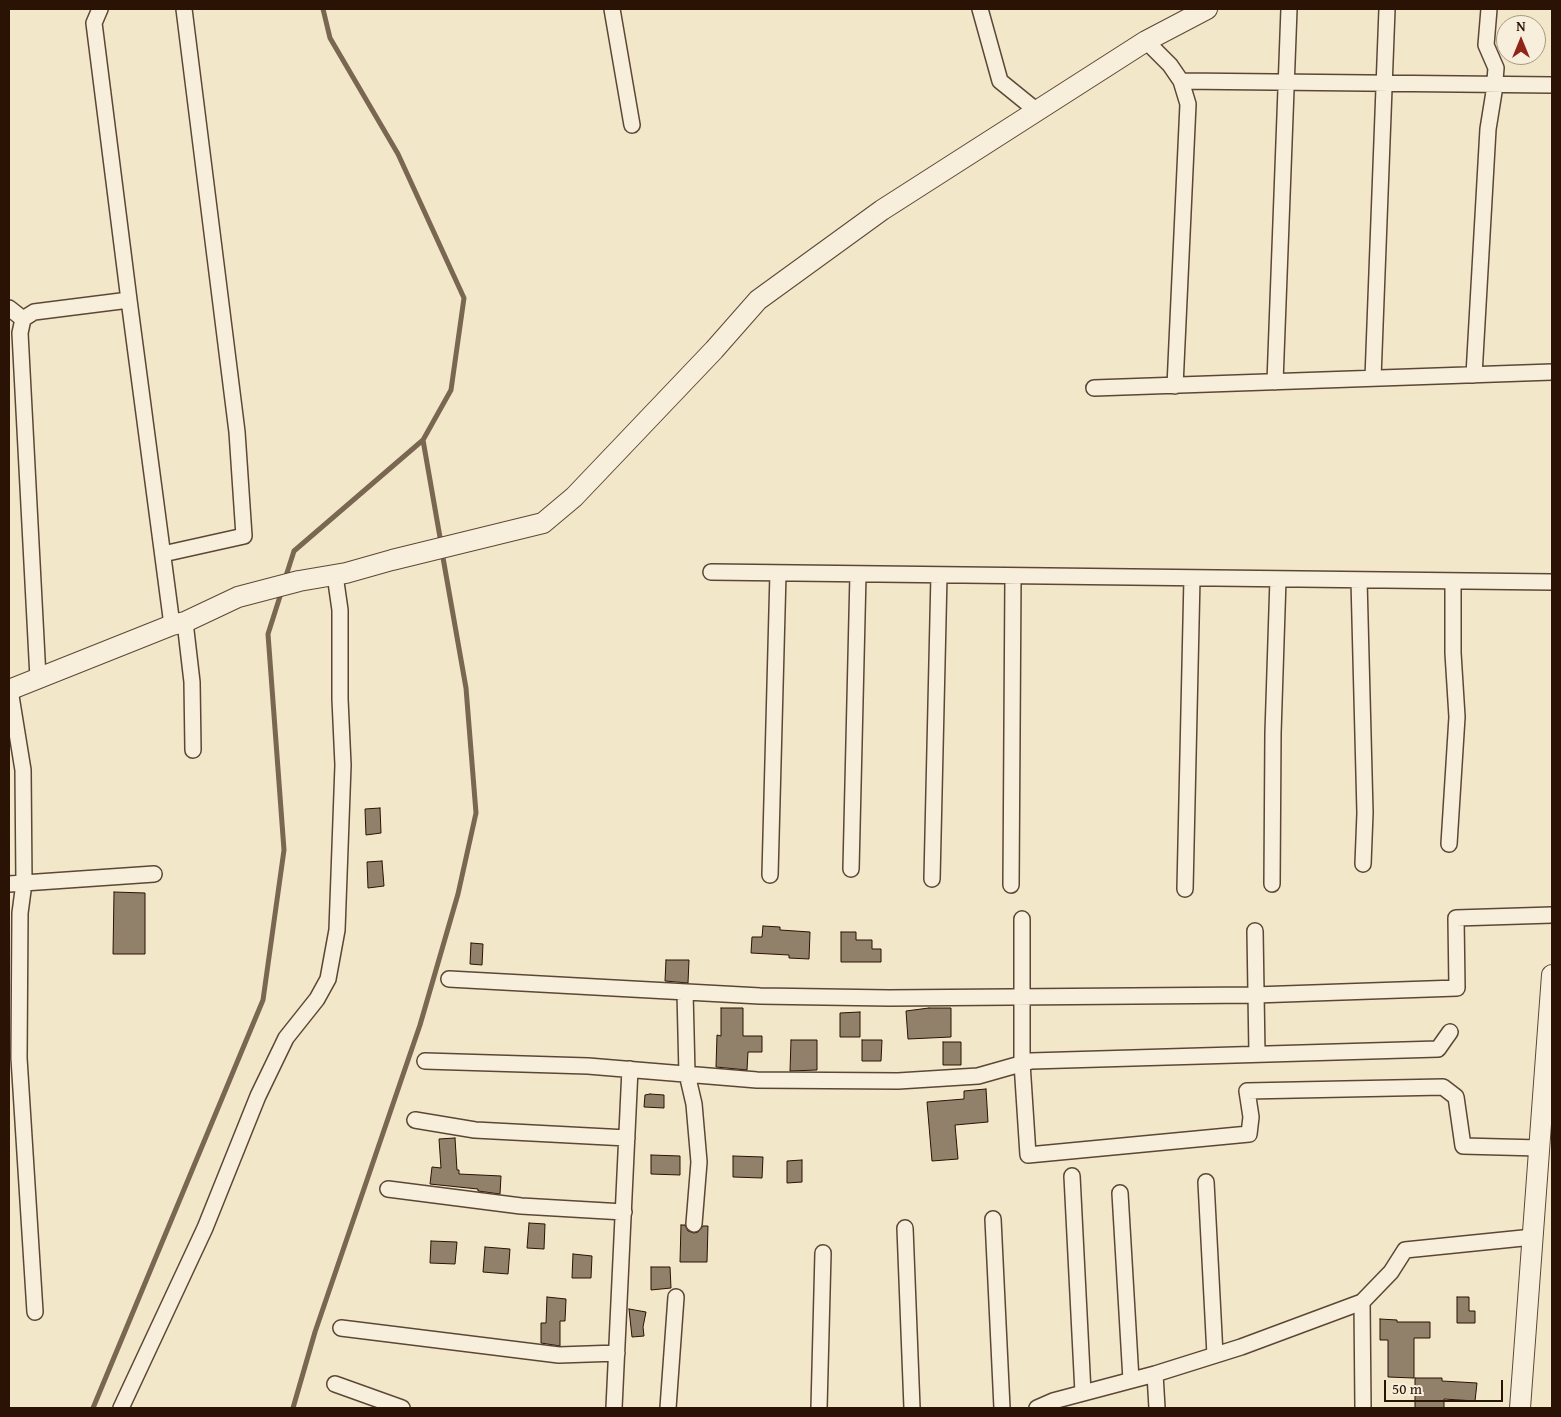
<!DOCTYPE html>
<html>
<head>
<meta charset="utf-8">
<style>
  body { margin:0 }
  #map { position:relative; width:1561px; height:1417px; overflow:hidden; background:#f2e7c8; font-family:"Gentium Book Plus",serif }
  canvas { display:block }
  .frame { position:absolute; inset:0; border:10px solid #2a1205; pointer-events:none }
  .north { position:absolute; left:1496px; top:15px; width:50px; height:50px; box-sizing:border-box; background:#f7efdb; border:1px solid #a59785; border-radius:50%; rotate:0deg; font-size:14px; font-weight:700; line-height:20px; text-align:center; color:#2a1205 }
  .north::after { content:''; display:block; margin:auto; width:18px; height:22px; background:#8f2418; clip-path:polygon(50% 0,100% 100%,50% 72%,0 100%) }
  .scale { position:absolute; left:1384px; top:1380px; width:119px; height:22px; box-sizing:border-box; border:2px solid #2a1205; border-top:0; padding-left:6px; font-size:15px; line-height:18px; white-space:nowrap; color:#2a1205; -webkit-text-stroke:4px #f7efdb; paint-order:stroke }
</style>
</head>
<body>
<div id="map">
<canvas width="1561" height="1417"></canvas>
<div class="frame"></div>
<div class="north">N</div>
<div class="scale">50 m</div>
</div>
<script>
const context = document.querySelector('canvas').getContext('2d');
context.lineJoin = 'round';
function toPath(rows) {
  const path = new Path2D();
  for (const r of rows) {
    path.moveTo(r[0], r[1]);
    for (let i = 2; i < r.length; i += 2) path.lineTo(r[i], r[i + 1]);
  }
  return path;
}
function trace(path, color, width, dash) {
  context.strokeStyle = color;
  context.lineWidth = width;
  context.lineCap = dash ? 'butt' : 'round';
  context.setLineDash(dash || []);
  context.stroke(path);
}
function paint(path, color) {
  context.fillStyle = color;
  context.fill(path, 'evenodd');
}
trace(toPath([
  [323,9,330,38,398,154,464,298,451,390,423,440,441,543],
  [285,579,294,551,423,440],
  [93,1408,263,1000,284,850,268,634,282,590],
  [293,1408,315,1332,420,1025,458,894,476,813,466,688,442,552]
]), '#796752', 5);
const building = toPath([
  [380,808,381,833,366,835,365,809,380,808],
  [382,861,384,886,368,888,367,862,382,861],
  [114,892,145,893,145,954,113,954,114,892],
  [763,926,780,927,780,930,810,932,809,959,789,958,789,955,751,953,752,937,762,937,763,926],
  [841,932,856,932,856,940,872,940,872,949,881,949,881,962,841,962,841,932],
  [471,943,483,944,482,965,470,964,471,943],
  [666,960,689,960,688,983,665,981,666,960],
  [721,1008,743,1008,743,1036,762,1036,762,1052,748,1052,747,1070,716,1067,717,1035,721,1036,721,1008],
  [929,1008,951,1008,951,1037,908,1039,906,1011,929,1008],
  [860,1012,860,1037,840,1037,840,1013,860,1012],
  [791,1040,817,1040,817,1070,790,1071,791,1040],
  [862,1040,882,1040,881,1061,862,1061,862,1040],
  [943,1042,961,1042,961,1065,943,1065,943,1042],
  [986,1089,988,1122,955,1125,958,1159,932,1161,927,1102,964,1099,964,1091,986,1089],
  [650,1094,664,1095,664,1108,644,1107,645,1095,650,1094],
  [455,1138,457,1170,459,1170,459,1174,501,1176,500,1194,478,1191,478,1189,430,1184,432,1167,441,1168,439,1139,455,1138],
  [651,1155,680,1156,680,1175,651,1174,651,1155],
  [733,1156,763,1157,762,1178,733,1177,733,1156],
  [802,1160,802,1182,787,1183,787,1161,802,1160],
  [529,1223,545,1224,544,1249,527,1248,529,1223],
  [681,1225,685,1225,688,1231,694,1233,698,1232,703,1226,708,1226,707,1262,680,1262,681,1225],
  [431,1241,457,1242,455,1264,430,1263,431,1241],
  [485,1247,510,1249,508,1274,483,1272,485,1247],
  [573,1254,592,1256,591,1278,572,1278,573,1254],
  [651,1267,670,1267,671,1288,651,1290,651,1267],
  [547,1297,566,1299,565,1321,560,1321,560,1346,541,1343,541,1323,546,1323,547,1297],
  [1457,1297,1469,1297,1469,1311,1475,1311,1475,1323,1457,1323,1457,1297],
  [629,1309,646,1312,643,1327,644,1336,632,1337,629,1309],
  [1380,1319,1397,1320,1397,1322,1430,1322,1430,1338,1414,1338,1414,1378,1388,1377,1388,1340,1380,1340,1380,1319],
  [1415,1378,1442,1378,1442,1381,1477,1383,1475,1401,1444,1399,1444,1408,1415,1408,1415,1378]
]);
paint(building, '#92816a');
trace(building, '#2a1205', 1);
const minor = toPath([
  [100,9,94,23,129,300,172,625],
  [612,9,632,125],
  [980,9,1000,81,1037,111],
  [1146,41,1170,65,1181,81,1188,104,1175,386],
  [1181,81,1552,85],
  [9,308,23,319],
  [1474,375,1488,129,1494,92,1496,68,1486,45,1489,9],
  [1373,378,1387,9],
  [1275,382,1289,9],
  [1094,388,1552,372],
  [163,554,244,536,237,432,184,9],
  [711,572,1552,582],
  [1359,580,1365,813,1363,864],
  [185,622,192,682,193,750],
  [38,678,20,333,23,319,34,312,129,300],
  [10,690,23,770,24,883,20,913,19,1058,35,1312],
  [1449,844,1457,717,1453,653,1453,581],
  [851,869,858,574],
  [770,875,778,573],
  [932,879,939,575],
  [9,884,154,874],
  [1272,884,1273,733,1278,579],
  [1011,885,1013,576],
  [1185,889,1192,578],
  [1022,919,1022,1063,1028,1155,1249,1134,1251,1117,1247,1091,1443,1087,1456,1097,1463,1146,1539,1148],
  [1255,931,1257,1054],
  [449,979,760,996,889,998,1255,995,1457,988,1456,918,1552,915],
  [685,992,687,1074,694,1104,699,1162,694,1224],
  [425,1061,588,1066,757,1080,898,1081,978,1076,1031,1061,1438,1049,1450,1032],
  [415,1120,475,1130,627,1138],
  [1072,1176,1083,1393],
  [1206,1182,1215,1355],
  [388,1189,521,1206,624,1212],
  [1120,1193,1131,1380],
  [993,1219,1002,1408],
  [905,1228,912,1408],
  [1362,1302,1363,1408],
  [341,1328,559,1355,617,1353],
  [1155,1374,1157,1408],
  [335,1384,402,1408],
  [121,1408,205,1228,258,1096,286,1038,317,999,328,979,337,930,343,765,340,699,340,610,335,575],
  [614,1408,630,1069],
  [668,1408,676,1297],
  [819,1408,823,1253],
  [1037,1408,1053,1401,1155,1374,1241,1347,1362,1302,1391,1272,1405,1250,1533,1237]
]);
const tertiary = toPath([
  [9,690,172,625,185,622,238,597,299,581,346,573,392,560,543,523,574,497,714,350,758,300,882,210,1146,41,1207,9],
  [1520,1408,1552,975]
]);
trace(minor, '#5c4736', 18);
trace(tertiary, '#5c4736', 22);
trace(minor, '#f7efdb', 15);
trace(tertiary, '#f7efdb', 20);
</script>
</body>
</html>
